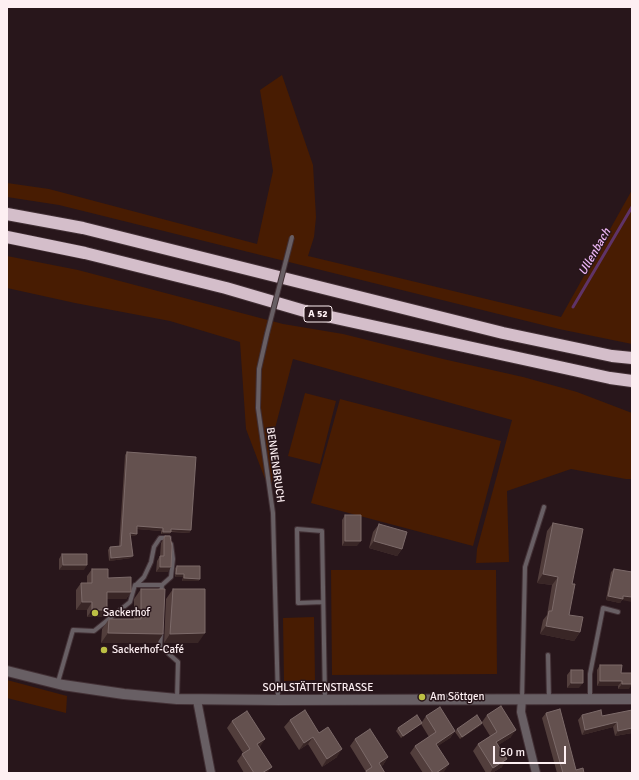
<!DOCTYPE html>
<html>
<head>
<meta charset="utf-8">
<style>
  body { margin:0 }
  #map { position:relative; width:639px; height:780px; overflow:hidden; background:#28161b; font-family:Signika,sans-serif }
  canvas { display:block }
  .frame { position:absolute; inset:0; border:8px solid #fdeff2; pointer-events:none }
  .scale { position:absolute; left:493px; top:746px; width:73px; height:18px; box-sizing:border-box; border:2px solid #fdeff2; border-top:0; padding-left:5px; font-size:12px; line-height:14px; white-space:nowrap; color:#fdeff2; -webkit-text-stroke:3px #28161b; paint-order:stroke }
</style>
</head>
<body>
<div id="map">
<canvas width="639" height="780"></canvas>
<div class="frame"></div>
<div class="scale">50 m</div>
</div>
<script>
const context = document.querySelector('canvas').getContext('2d');
context.lineJoin = 'round';
function paint(path, color) {
  context.fillStyle = color;
  context.fill(path, 'evenodd');
}
function toPath(rows) {
  const path = new Path2D();
  for (const r of rows) {
    path.moveTo(r[0], r[1]);
    for (let i = 2; i < r.length; i += 2) path.lineTo(r[i], r[i + 1]);
  }
  return path;
}
function trace(path, color, width, dash) {
  context.strokeStyle = color;
  context.lineWidth = width;
  context.lineCap = dash ? 'butt' : 'round';
  context.setLineDash(dash || []);
  context.stroke(path);
}
function drawText(font, color, halo, rows, align = 'center') {
  context.font = font + ' Signika,sans-serif';
  context.lineWidth = 3;
  context.setLineDash([]);
  context.textBaseline = 'middle';
  context.strokeStyle = halo;
  context.fillStyle = color;
  for (const [text, x, y, turn = 0] of rows) {
    context.save();
    context.translate(x, y);
    context.rotate((+turn || 0) * Math.PI / 180);
    context.textAlign = isNaN(turn) ? turn : align;
    if (halo) context.strokeText(text, 0, 0);
    context.fillText(text, 0, 0);
    context.restore();
  }
}
paint(toPath([
  [282,75,313,165,316,217,314,237,308,256,561,317,632,190,632,344,559,329,59,205,7,197,7,183,49,189,257,244,273,171,260,90],
  [7,256,78,270,283,324,343,334,443,359,523,377,577,392,632,413,632,479,626,479,571,469,507,491,509,562,476,563,477,549,512,420,293,359,272,440,276,463,270,492,246,429,240,342,170,321,75,303,7,288],
  [305,393,336,401,320,464,288,456],
  [340,399,501,441,473,546,311,503],
  [331,570,496,570,497,674,332,675],
  [314,617,315,680,284,681,283,618],
  [7,680,67,696,66,713,7,698]
]), '#481c02');
trace(toPath([
  [573,307,632,207]
]), '#5f3367', 3);
const service = toPath([
  [267,334,259,369,258,408,273,513,278,700],
  [136,585,144,577,151,562,154,547,160,538,169,538],
  [162,585,171,577,173,559,171,544],
  [323,602,298,603,297,529,322,531,325,699],
  [161,634,160,646,178,662,177,699],
  [548,655,549,699],
  [58,682,73,630,94,631,130,602,135,585,162,585,161,595],
  [522,699,525,567,544,507],
  [590,699,590,674,603,608,618,612]
]);
const minor = toPath([
  [522,699,521,712,536,773],
  [197,700,211,773]
]);
const tertiary = toPath([
  [7,671,63,685,124,694,177,699,278,700,632,699]
]);
const motorway = toPath([
  [7,214,83,228,503,333,612,356,632,358],
  [7,237,85,253,226,288,308,312,610,378,632,381]
]);
trace(service, '#423035', 6);
trace(minor, '#423035', 10);
trace(tertiary, '#423035', 12);
trace(motorway, '#423035', 14);
trace(service, '#685f64', 4);
trace(minor, '#685f64', 8);
trace(tertiary, '#685f64', 10);
trace(motorway, '#d4beca', 12);
const serviceBridge = toPath([
  [267,334,292,237]
]);
trace(serviceBridge, '#423035', 6, []);
trace(serviceBridge, '#685f64', 4);
paint(toPath([
  [127,452,191,530,189,533,171,532,169,534,161,534,161,531,137,529,135,536,131,536,131,558,109,561,108,550,110,547,119,546,125,455],
  [345,515,357,546,342,546,342,520],
  [553,523,572,584,569,615,580,632,574,641,540,634,543,620,547,615,552,585,537,583,547,531],
  [379,524,402,549,397,556,369,548,373,532],
  [165,536,168,572,156,572,157,561,160,556,161,543],
  [62,554,84,570,59,570,59,559],
  [177,566,200,579,198,581,182,581,183,577,175,577,175,568],
  [92,569,131,592,126,599,107,599,102,617,87,617,87,610,76,610,76,590,81,583,87,583,87,576],
  [614,569,622,600,620,603,606,600,611,572],
  [141,589,163,634,157,643,101,643,102,629,109,619,134,619,134,599],
  [173,589,198,643,164,643,166,599],
  [600,665,621,673,629,689,618,689,618,686,597,686,597,670],
  [571,670,579,688,567,688,567,675],
  [632,710,632,733,615,736,613,727,582,735,578,720,582,715,602,716],
  [546,713,576,770,584,773,557,773,542,718],
  [487,715,511,737,498,745,502,767,492,773,486,773,473,751,478,744,490,736,482,723,481,725,460,739,455,732,457,729,482,722],
  [426,716,455,731,450,738,437,746,444,772,442,773,423,773,410,753,415,746,429,737,421,724,401,738,396,731,398,728,422,722],
  [290,720,319,733,337,757,322,767,308,744,299,750,284,727],
  [232,721,265,739,259,747,267,773,244,773,237,761,243,753,227,728],
  [355,739,388,757,383,765,381,766,385,773,365,773,366,772,350,746]
]), '#523e3c');
paint(toPath([
  [137,526,163,528,161,531,136,529],
  [171,529,191,530,189,533,169,531],
  [163,532,171,532,169,534,161,534],
  [130,533,137,534,135,536,129,536],
  [345,541,361,541,357,546,342,546],
  [374,541,402,549,397,556,369,548],
  [133,556,131,558,109,561,111,558],
  [63,565,87,565,84,570,59,570],
  [160,567,171,567,168,572,156,572],
  [176,574,184,574,183,577,175,577],
  [543,574,558,577,552,585,537,583],
  [184,578,200,579,198,581,182,581],
  [107,592,131,592,126,599,102,599],
  [608,596,623,596,632,597,632,602,622,600,620,603,606,600],
  [82,602,92,602,87,610,76,610],
  [92,610,107,610,102,617,87,617],
  [546,626,580,632,574,641,540,634],
  [108,633,163,634,157,643,101,643],
  [205,633,198,643,164,643,170,634],
  [600,681,622,681,618,686,597,686],
  [571,683,583,683,579,688,567,688],
  [622,684,632,684,629,689,618,689],
  [617,722,613,727,582,735,585,730],
  [422,723,420,725,401,738,403,736],
  [482,723,481,725,460,739,462,737],
  [632,728,632,733,615,736,618,731],
  [516,730,511,737,491,750,496,742],
  [455,731,450,738,431,751,436,744],
  [313,737,308,744,299,750,304,743],
  [265,739,260,747,252,752,257,744],
  [342,749,337,757,322,767,327,759],
  [388,757,383,765,374,770,379,763],
  [507,759,502,767,492,773,490,773,493,768],
  [449,764,444,772,442,773,436,773],
  [272,767,267,773,262,773]
]), '#392626');
const building = toPath([
  [127,452,196,457,191,530,171,529,171,532,163,532,163,528,137,526,137,534,130,533,133,556,111,558,110,547,121,546,127,452],
  [345,515,361,515,361,541,345,541,345,515],
  [553,523,583,529,572,584,575,584,569,615,583,617,580,632,546,626,549,611,552,611,558,577,543,574,553,523],
  [379,524,407,532,402,549,374,541,379,524],
  [165,536,170,536,172,546,171,567,160,567,160,556,164,556,164,538,165,536],
  [62,554,87,554,87,565,63,565,62,554],
  [177,566,200,566,200,579,184,578,184,574,176,574,177,566],
  [92,569,108,569,108,578,131,577,131,592,107,592,107,610,92,610,92,602,82,602,81,583,92,583,92,569],
  [614,569,632,572,632,597,623,596,623,599,608,596,614,569],
  [141,589,165,589,163,634,108,633,109,619,141,619,141,589],
  [173,589,205,589,205,633,170,634,173,589],
  [600,665,622,665,621,673,632,673,632,684,622,684,622,681,600,681,600,665],
  [571,670,583,670,583,683,571,683,571,670],
  [501,706,516,730,496,742,507,759,493,768,478,744,497,732,487,715,501,706],
  [440,707,455,731,436,744,449,764,436,773,433,773,415,746,436,732,426,716,440,707],
  [560,709,576,770,583,768,584,773,563,773,546,713,560,709],
  [305,710,319,733,328,727,342,749,327,759,313,737,304,743,290,720,305,710],
  [601,710,602,716,632,710,632,728,618,731,617,722,585,730,582,715,601,710],
  [247,711,265,739,257,744,272,767,262,773,254,773,242,754,250,749,232,721,247,711],
  [417,715,422,723,403,736,398,728,417,715],
  [477,715,482,723,462,737,457,729,477,715],
  [370,729,388,757,379,763,385,773,367,773,366,771,372,767,355,739,370,729]
]);
paint(building, '#64514f');
trace(building, '#7c6a69', 1);
for (const [x, y, r, color] of [
  [95,613,4,"#bcbf44"],
  [104,650,4,"#bcbf44"],
  [422,697,4,"#bcbf44"]
]) {
  const dot = new Path2D();
  dot.arc(x, y, r, 0, 2 * Math.PI);
  context.fillStyle = color;
  context.fill(dot);
  trace(dot, '#28161b', 1.5);
}
for (const [x, y, w] of [
  [318,314,28]
]) {
  const box = new Path2D();
  box.roundRect(x - w / 2, y - 8, w, 16, 3);
  context.fillStyle = '#28161b';
  context.fill(box);
  trace(box, '#fdeff2', 1);
}
drawText('bold 10px', '#fdeff2', null, [
  ["A 52",318,314]
]);
drawText('11px', '#fdeff2', '#28161b', [
  ["BENNENBRUCH",275,465,82],
  ["SOHLSTÄTTENSTRASSE",318,688]
]);
drawText('11px', '#fdeff2', '#28161b', [
  ["Sackerhof",103,613],
  ["Sackerhof-Café",112,650],
  ["Am Söttgen",430,697]
], 'left');
drawText('italic 12px', '#ecb6f5', '#28161b', [
  ["Ullenbach",595,252,-60]
]);
</script>
</body>
</html>
